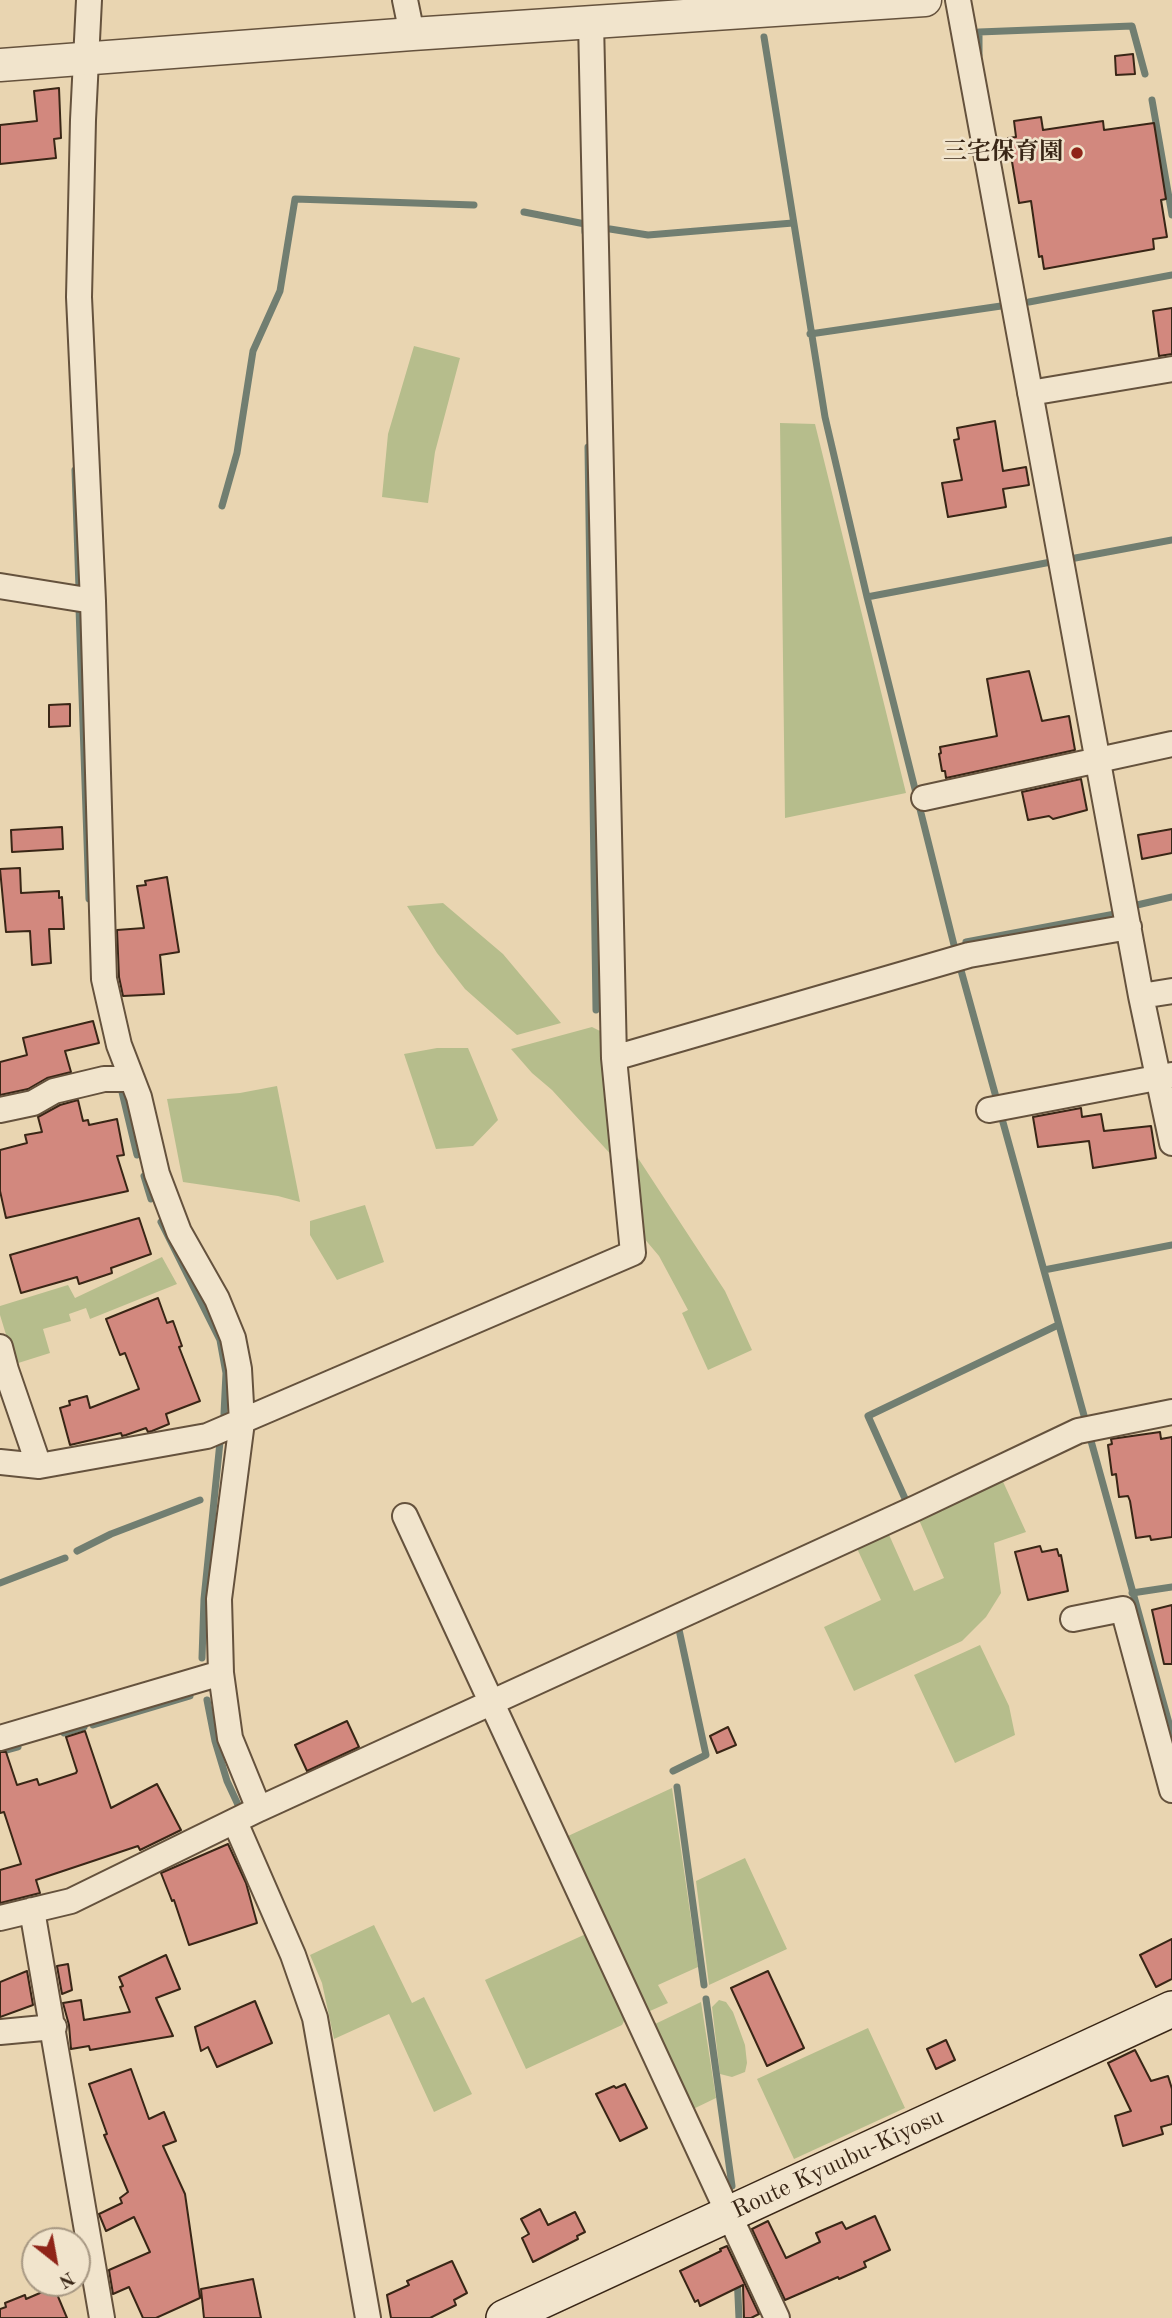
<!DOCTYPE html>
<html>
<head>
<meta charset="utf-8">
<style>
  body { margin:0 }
  #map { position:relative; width:1172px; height:2318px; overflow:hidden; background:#e9d5b1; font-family:"Old Standard TT",serif }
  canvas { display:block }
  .north { position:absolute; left:21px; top:2227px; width:70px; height:70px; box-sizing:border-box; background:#f1e4cc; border:2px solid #a79883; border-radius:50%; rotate:149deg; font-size:19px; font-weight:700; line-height:28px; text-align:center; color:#392616 }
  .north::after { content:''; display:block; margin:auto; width:24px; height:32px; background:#8f2418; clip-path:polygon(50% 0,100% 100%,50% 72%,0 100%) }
</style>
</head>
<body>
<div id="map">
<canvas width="1172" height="2318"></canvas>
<div class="north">N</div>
</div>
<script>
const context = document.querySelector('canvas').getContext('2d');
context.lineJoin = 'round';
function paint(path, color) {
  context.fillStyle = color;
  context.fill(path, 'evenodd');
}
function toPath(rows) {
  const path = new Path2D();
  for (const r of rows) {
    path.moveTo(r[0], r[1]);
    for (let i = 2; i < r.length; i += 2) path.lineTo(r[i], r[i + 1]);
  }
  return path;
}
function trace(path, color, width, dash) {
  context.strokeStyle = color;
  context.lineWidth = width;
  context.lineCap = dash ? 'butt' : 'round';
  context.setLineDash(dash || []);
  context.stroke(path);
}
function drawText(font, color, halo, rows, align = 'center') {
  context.font = font + ' "Old Standard TT","Noto Serif JP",serif';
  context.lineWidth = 5;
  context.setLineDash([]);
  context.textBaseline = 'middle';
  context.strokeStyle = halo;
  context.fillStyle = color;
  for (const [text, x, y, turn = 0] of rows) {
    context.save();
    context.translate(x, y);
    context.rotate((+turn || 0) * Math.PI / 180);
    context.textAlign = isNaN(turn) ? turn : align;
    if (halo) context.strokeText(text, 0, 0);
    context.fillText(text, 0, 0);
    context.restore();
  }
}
paint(toPath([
  [414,346,460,358,435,452,428,503,382,497,388,434],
  [780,423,815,424,906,793,785,818],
  [443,903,503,954,561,1023,517,1035,465,989,437,953,407,906],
  [592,1027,600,1031,615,1159,552,1090,532,1073,511,1049],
  [437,1048,468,1048,498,1120,473,1146,436,1149,404,1054],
  [277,1086,300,1202,278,1196,183,1182,167,1099,240,1093],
  [636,1155,725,1291,752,1350,708,1370,682,1313,688,1310,659,1256,643,1237],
  [365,1205,384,1262,337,1280,310,1235,310,1221],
  [162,1257,177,1284,90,1319,86,1308,69,1314,71,1321,43,1329,50,1353,15,1364,0,1315,0,1306,68,1285,75,1298],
  [1000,1475,1026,1532,994,1543,1001,1593,986,1617,962,1641,854,1691,824,1627,881,1600,854,1542,886,1528,914,1591,944,1578,916,1513],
  [980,1645,1009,1706,1015,1735,955,1763,914,1675],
  [672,1788,698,1967,658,1985,668,2003,650,2011,641,2008,565,1844,568,1836],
  [745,1858,787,1949,709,1985,696,1881],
  [374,1925,412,2003,424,1997,472,2094,434,2112,389,2014,334,2039,322,1983,310,1955],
  [588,1933,627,2015,622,2025,526,2069,485,1980],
  [719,2000,726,2002,733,2012,745,2045,747,2063,745,2072,732,2077,720,2074,712,2007],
  [701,2002,716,2098,689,2111,653,2034,655,2024],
  [868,2028,905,2108,794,2159,757,2079]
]), '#b6bd8c');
trace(toPath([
  [764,37,825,417,867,597,954,945,1172,1734],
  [979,55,979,32,1132,26,1145,74],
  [1152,100,1172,215],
  [524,212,585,224,585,232],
  [610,229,648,235,793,223],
  [1029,302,1172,275],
  [810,334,1001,306],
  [588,447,596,1010],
  [75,470,79,589],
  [222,506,237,453,253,351,280,291,295,199,474,205],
  [1070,559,1172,540],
  [867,597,1051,562],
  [79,608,89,899],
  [1137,905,1172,897],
  [966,942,1115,914],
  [121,1088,137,1155],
  [144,1176,151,1199],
  [161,1222,220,1340,226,1373,224,1414],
  [1044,1270,1172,1245],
  [904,1505,907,1503,868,1416,1058,1325],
  [77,1551,111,1534,200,1500],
  [0,1583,65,1558],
  [1132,1593,1172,1587],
  [202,1658,204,1599,220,1442],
  [207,1700,215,1741,227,1781,240,1809],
  [93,1725,190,1696],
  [64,1733,84,1727],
  [0,1752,18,1747],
  [673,1771,706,1755,678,1625],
  [677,1787,704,1985],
  [706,1999,732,2186],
  [736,2252,739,2318]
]), '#717e71', 7);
const building = toPath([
  [1133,54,1135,74,1116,75,1115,56,1133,54],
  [59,88,61,138,54,139,56,158,0,164,0,125,37,121,34,91,59,88],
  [1041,117,1043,130,1103,121,1104,130,1154,123,1166,199,1161,200,1167,237,1153,239,1154,249,1044,269,1042,256,1039,257,1031,201,1019,203,1008,138,1016,137,1014,121,1041,117],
  [1172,308,1172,354,1159,356,1153,311,1172,308],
  [995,421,1003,471,1026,467,1029,485,1003,489,1006,507,948,517,942,483,962,480,954,440,959,439,957,428,995,421],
  [1029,671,1042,721,1069,716,1075,750,946,778,945,771,942,771,939,754,941,753,940,747,997,736,987,679,1029,671],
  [70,704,70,726,49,727,49,705,70,704],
  [1081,779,1087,810,1053,819,1049,816,1028,820,1022,792,1081,779],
  [62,827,63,849,12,852,11,830,62,827],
  [1172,829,1172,853,1142,859,1138,835,1172,829],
  [20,868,21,893,59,891,59,898,62,897,64,929,49,929,51,963,32,965,30,931,6,932,0,869,20,868],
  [167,877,179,952,160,955,164,994,123,996,119,977,117,930,144,928,137,886,146,885,145,881,167,877],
  [93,1021,99,1043,65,1051,71,1072,47,1078,28,1089,0,1095,0,1062,27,1055,23,1038,93,1021],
  [78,1100,83,1121,88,1120,89,1125,117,1119,124,1155,117,1156,128,1191,6,1218,0,1191,0,1150,27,1143,25,1135,42,1132,38,1117,60,1105,78,1100],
  [1081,1108,1082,1117,1101,1114,1104,1131,1151,1126,1156,1158,1093,1168,1089,1141,1038,1147,1033,1117,1081,1108],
  [139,1218,151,1254,111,1268,112,1273,79,1284,77,1277,21,1293,10,1255,139,1218],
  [158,1298,167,1323,173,1321,182,1346,179,1347,200,1401,166,1414,169,1424,152,1431,148,1432,146,1428,126,1435,122,1436,121,1433,70,1445,60,1408,70,1405,69,1401,87,1396,90,1408,139,1389,125,1353,120,1355,106,1319,158,1298],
  [1160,1432,1161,1439,1172,1437,1172,1537,1151,1540,1150,1536,1136,1538,1130,1501,1128,1496,1119,1497,1116,1474,1112,1475,1108,1445,1112,1444,1111,1439,1160,1432],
  [1040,1546,1042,1552,1057,1549,1059,1556,1061,1555,1068,1591,1028,1600,1015,1552,1040,1546],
  [1172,1605,1172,1664,1164,1664,1152,1610,1172,1605],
  [347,1721,359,1747,307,1771,295,1745,347,1721],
  [728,1727,736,1745,717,1753,710,1736,728,1727],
  [85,1731,111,1808,157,1784,181,1830,140,1850,138,1846,36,1880,40,1893,0,1903,0,1870,21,1864,4,1812,0,1813,0,1752,6,1752,17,1785,37,1779,39,1785,76,1773,77,1771,66,1737,85,1731],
  [228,1844,246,1883,257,1923,189,1945,174,1900,172,1901,161,1873,228,1844],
  [1172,1939,1172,1979,1156,1987,1140,1955,1172,1939],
  [166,1955,180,1989,156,1998,173,2036,90,2050,89,2046,71,2049,69,2025,63,2003,81,2000,84,2020,130,2012,120,1987,123,1986,119,1977,166,1955],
  [68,1964,72,1990,62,1994,57,1966,68,1964],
  [27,1971,33,2005,0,2017,0,1982,27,1971],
  [768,1971,804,2048,767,2066,731,1988,768,1971],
  [255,2001,272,2043,217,2067,208,2047,201,2051,195,2027,255,2001],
  [946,2040,955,2060,936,2069,927,2049,946,2040],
  [1135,2050,1151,2081,1168,2076,1172,2089,1172,2124,1161,2127,1163,2134,1123,2146,1115,2116,1131,2111,1108,2063,1135,2050],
  [131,2069,149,2119,164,2112,176,2141,163,2146,185,2194,200,2298,156,2318,143,2318,129,2287,113,2294,109,2270,150,2252,134,2217,106,2231,99,2214,122,2203,120,2198,128,2192,104,2135,107,2134,89,2084,131,2069],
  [625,2084,647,2128,620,2141,596,2094,614,2086,616,2088,625,2084],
  [540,2209,548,2225,575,2212,585,2232,577,2236,578,2239,533,2262,522,2238,529,2234,521,2219,540,2209],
  [875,2216,890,2250,864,2262,866,2267,839,2279,838,2277,785,2300,752,2229,768,2221,786,2258,820,2242,816,2233,842,2222,846,2229,875,2216],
  [727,2246,759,2314,751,2318,744,2318,743,2285,700,2306,698,2300,695,2302,680,2271,721,2251,720,2249,727,2246],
  [452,2261,467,2293,454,2300,456,2305,430,2318,391,2318,387,2295,409,2285,407,2281,452,2261],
  [253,2279,261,2318,204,2318,201,2289,253,2279],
  [54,2287,67,2318,0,2318,0,2309,6,2307,5,2303,25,2295,26,2299,54,2287]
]);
paint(building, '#d2887e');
trace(building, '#392616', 2);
const minor = toPath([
  [89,0,83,120,79,297,93,601,104,979,119,1045,139,1097,157,1174,179,1232,217,1299,233,1338,239,1369,242,1422,219,1599,221,1673,230,1738,259,1809],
  [405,0,412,34],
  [958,0,1141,996,1172,1143],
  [1030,393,1172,369],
  [0,586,93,601],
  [924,798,1172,744],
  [1141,996,1172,991],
  [614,1058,969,955,1129,927],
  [0,1110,33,1103,54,1091,104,1079,132,1079],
  [989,1110,1172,1075],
  [0,1347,6,1370,39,1466],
  [0,1462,39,1466,207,1436,633,1253,614,1058,591,22],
  [405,1516,777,2318],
  [1073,1619,1123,1609,1172,1790],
  [0,1738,221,1673],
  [235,1822,293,1955,315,2018,368,2318],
  [32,1910,102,2318],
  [0,1918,71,1901,259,1809,916,1508,1078,1431,1172,1412],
  [0,2032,54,2027]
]);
const tertiary = toPath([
  [0,65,412,34,925,0]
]);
const secondary = toPath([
  [504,2318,1172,2009]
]);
trace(minor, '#65523d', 28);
trace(tertiary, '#65523d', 35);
trace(secondary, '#392616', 38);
trace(minor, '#f1e4cc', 24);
trace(tertiary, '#f1e4cc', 32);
trace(secondary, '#f1e4cc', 35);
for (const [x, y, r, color] of [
  [1077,153,7,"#8f2418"]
]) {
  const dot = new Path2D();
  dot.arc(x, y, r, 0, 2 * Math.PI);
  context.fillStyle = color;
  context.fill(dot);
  trace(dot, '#f1e4cc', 2.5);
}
drawText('bold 24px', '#392616', '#f1e4cc', [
  ["三宅保育園",1063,153]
], 'right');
drawText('24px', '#392616', '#f1e4cc', [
  ["Route Kyuubu-Kiyosu",838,2164,-25]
]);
</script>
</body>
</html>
